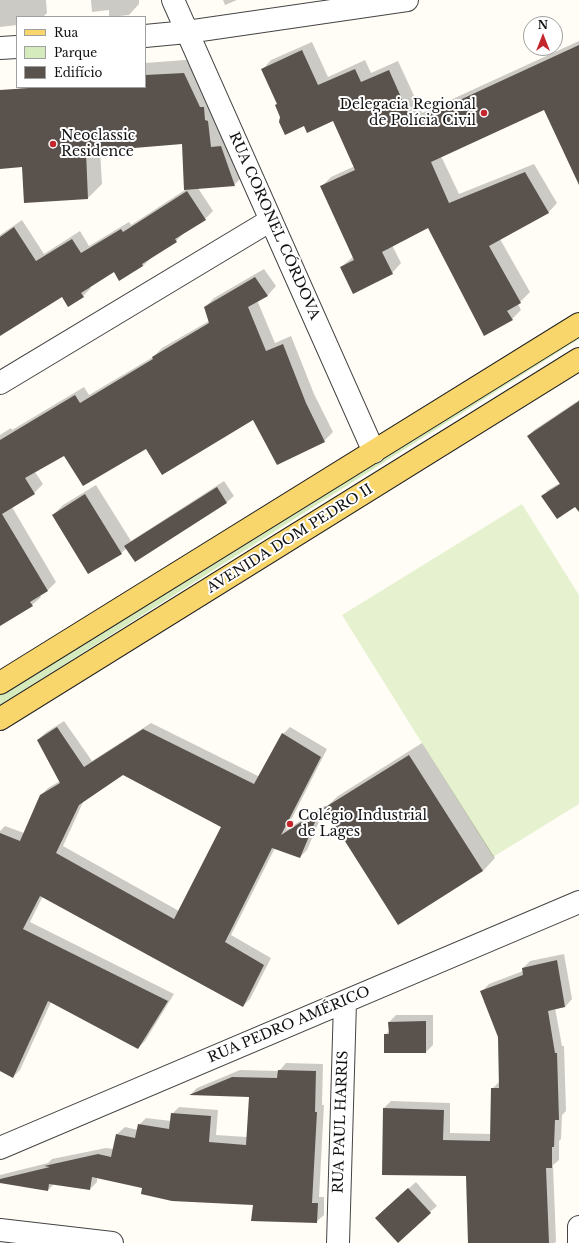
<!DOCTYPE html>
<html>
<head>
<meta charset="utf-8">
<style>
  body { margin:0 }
  #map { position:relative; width:579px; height:1243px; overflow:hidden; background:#fffdf5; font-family:"Libre Baskerville",serif }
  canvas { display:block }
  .legend { position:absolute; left:16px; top:16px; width:130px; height:72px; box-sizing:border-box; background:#fff; border:1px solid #a0a0a0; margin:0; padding:5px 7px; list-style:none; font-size:12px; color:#111 }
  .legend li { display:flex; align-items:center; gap:8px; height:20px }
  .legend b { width:20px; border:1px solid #a0a0a0 }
  .north { position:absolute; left:523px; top:16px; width:40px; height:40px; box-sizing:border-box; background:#fff; border:1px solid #a0a0a0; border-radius:50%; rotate:0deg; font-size:11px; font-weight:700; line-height:16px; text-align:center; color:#111 }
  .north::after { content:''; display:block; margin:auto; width:14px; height:18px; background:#c4262e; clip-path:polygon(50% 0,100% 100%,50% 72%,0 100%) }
</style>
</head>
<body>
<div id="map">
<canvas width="579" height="1243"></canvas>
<ul class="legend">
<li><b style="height:5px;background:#f9d66b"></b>Rua</li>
<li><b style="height:11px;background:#d5ebbd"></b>Parque</li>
<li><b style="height:11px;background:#5a524d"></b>Edifício</li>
</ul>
<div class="north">N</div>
</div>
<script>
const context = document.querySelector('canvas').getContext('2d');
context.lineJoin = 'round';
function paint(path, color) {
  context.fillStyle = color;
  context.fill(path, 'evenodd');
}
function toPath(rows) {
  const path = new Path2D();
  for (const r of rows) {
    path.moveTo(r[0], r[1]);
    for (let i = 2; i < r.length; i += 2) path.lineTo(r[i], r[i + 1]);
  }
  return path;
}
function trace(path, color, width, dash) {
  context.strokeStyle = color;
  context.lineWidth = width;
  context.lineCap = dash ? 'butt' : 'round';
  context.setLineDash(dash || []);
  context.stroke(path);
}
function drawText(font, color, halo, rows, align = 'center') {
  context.font = font + ' "Libre Baskerville",serif';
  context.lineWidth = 4;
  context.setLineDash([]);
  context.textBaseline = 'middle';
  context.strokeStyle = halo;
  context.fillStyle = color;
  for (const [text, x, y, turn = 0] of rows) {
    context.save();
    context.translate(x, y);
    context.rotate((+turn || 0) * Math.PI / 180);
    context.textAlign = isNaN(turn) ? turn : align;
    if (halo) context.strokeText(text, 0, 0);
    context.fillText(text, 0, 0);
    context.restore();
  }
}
paint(toPath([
  [579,329,579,339,0,705,0,692]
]), '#d5ebbd');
paint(toPath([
  [522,504,579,595,579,804,493,857,342,615]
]), '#e6f2cf');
paint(toPath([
  [0,0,46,0,47,13,43,17,17,17,17,25,0,27],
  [91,0,139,0,139,4,129,15,109,17,109,10,92,12],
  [223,0,237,0,225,5],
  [579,41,579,172,544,109,441,156,459,194,534,164,557,203,548,213,500,239,530,292,518,304,521,310,512,319,429,227,392,245,401,263,392,273,341,267,354,256,322,186,331,177,355,166,334,119,305,125,281,117,276,105,278,103,262,70,271,60,312,42,328,77,365,60,371,73,398,61,422,113],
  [198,59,248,171,234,185,198,188,213,211,205,219,184,233,176,241,151,258,143,266,114,271,90,286,91,288,83,296,62,295,0,334,0,235,22,220,44,254,80,231,89,246,129,222,131,225,185,190,183,143,100,150,102,184,88,198,25,202,23,166,0,168,0,111,21,87,145,87,145,63],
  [264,269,276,286,268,295,257,300,275,343,291,336,314,394,333,432,324,441,254,419,146,447,64,455,35,472,43,484,34,493,12,507,56,582,47,591,40,595,41,597,32,605,0,625,0,435,11,428,12,430,84,387,89,395,153,357,162,348,209,321,205,307,214,298],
  [579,400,579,504,543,496,548,490,560,483,528,436,534,430],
  [224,481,234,496,227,502,135,560,127,548,121,553,53,515,63,505,96,485,131,541],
  [64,721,92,761,151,723,260,777,283,734,290,727,327,749,286,830,326,805,307,850,300,857,275,848,231,935,271,958,250,999,243,1006,43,896,30,922,174,994,145,1041,138,1048,51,1002,20,1070,13,1077,0,1070,0,831,5,826,24,833,41,795,48,788,60,781,38,740,45,733],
  [123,774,222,827,179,911,63,846,84,800],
  [422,743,495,858,483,871,325,808,338,796],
  [564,954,572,999,565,1007,555,1008,562,1046,564,1046,566,1111,562,1115,561,1139,559,1141,559,1160,553,1165,556,1242,554,1243,469,1243,467,1176,384,1108,391,1101,450,1103,450,1133,492,1134,492,1089,500,1081,499,1036,482,991,489,984,523,971,523,968,530,961],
  [396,1015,433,1015,433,1045,426,1052,385,1035,389,1031,389,1022],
  [286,1063,323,1064,322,1105,324,1105,319,1197,324,1197,324,1215,316,1222,254,1204,143,1188,97,1177,97,1182,90,1189,54,1184,48,1190,0,1182,0,1175,48,1163,52,1159,106,1148,114,1149,117,1134,125,1127,138,1130,139,1125,146,1118,171,1121,172,1114,179,1107,218,1110,216,1135,247,1137,250,1096,191,1094,197,1088,240,1070,279,1071],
  [416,1182,437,1206,430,1212,383,1211]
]), '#0003');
paint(toPath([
  [579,45,579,185,544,110,431,162,449,203,525,172,549,213,489,246,521,303,507,311,513,320,484,336,428,228,382,252,393,274,353,294,340,267,354,260,320,186,355,170,333,121,307,133,304,126,285,135,279,122,280,117,275,105,277,104,261,69,302,50,318,85,355,69,361,82,389,70,412,122],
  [184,73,200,107,204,107,205,120,208,121,211,147,221,146,235,186,184,190,182,144,86,152,88,199,24,203,22,167,0,169,0,90,44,87,145,87,145,75],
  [187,191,206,220,175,239,177,242,142,264,143,266,119,281,114,272,81,293,84,297,68,307,62,297,0,336,0,237,14,227,36,261,72,239,81,253,121,229,123,232],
  [255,277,268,296,248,307,266,351,283,344,306,403,325,442,277,465,253,420,162,475,146,449,83,486,64,456,25,478,35,494,2,514,48,591,30,602,33,606,0,626,0,440,75,395,80,403,153,359,152,357,209,323,204,307],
  [579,401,579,512,575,507,557,519,541,496,560,484,527,436],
  [217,487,227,503,135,562,124,546],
  [85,494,122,554,88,574,52,515],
  [57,727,84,767,143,729,254,784,282,733,321,757,281,835,320,810,300,858,272,848,225,942,264,965,243,1007,40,896,23,929,168,1001,138,1049,48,1001,13,1078,0,1071,0,833,20,841,40,795,60,783,37,740],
  [123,775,221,827,174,919,56,853,79,805],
  [409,755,483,871,398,925,324,808],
  [557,960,565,1007,548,1011,555,1053,557,1053,559,1120,555,1120,554,1147,552,1147,552,1168,546,1168,549,1243,468,1243,466,1176,382,1175,383,1108,444,1110,443,1140,490,1141,491,1088,499,1088,498,1037,480,991,523,975,522,968],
  [426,1021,426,1053,384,1053,384,1034,389,1034,388,1022],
  [278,1070,316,1071,315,1112,317,1112,312,1203,318,1203,317,1223,251,1221,253,1205,172,1201,141,1194,142,1188,92,1177,90,1190,49,1184,48,1191,0,1183,0,1179,50,1167,44,1166,98,1154,111,1157,116,1134,135,1138,138,1124,169,1129,171,1113,211,1116,209,1142,246,1145,249,1097,189,1095,232,1077,277,1078],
  [408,1188,431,1213,398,1243,375,1218]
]), '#5a524d');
const minor = toPath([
  [173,0,374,452],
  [145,36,187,32,407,0],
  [0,48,17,47],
  [0,383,271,220],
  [0,1148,579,902],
  [0,1230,112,1243],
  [338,1243,345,1002],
  [579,1243,579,1227]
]);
const major = toPath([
  [0,683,579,324],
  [0,719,579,359]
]);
trace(minor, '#444', 24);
trace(major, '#222', 24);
trace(minor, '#fff', 22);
trace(major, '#f9d66b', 22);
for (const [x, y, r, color] of [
  [484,113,4,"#c4262e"],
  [53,144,4,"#c4262e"],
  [290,824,4,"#c4262e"]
]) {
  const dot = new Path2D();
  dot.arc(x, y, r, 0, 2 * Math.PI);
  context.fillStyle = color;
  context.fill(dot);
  trace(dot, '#fff', 1.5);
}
drawText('14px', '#111', '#fff', [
  ["Delegacia Regional",476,105,"right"],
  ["de Polícia Civil",476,121,"right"],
  ["Neoclassic",61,136],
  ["Residence",61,152],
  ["Colégio Industrial",298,816],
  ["de Lages",298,832]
], 'left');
drawText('14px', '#111', '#fff', [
  ["RUA CORONEL CÓRDOVA",274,226,66],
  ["AVENIDA DOM PEDRO II",290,539,-32],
  ["RUA PEDRO AMÉRICO",289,1025,-23],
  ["RUA PAUL HARRIS",341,1122,-88]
]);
</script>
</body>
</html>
